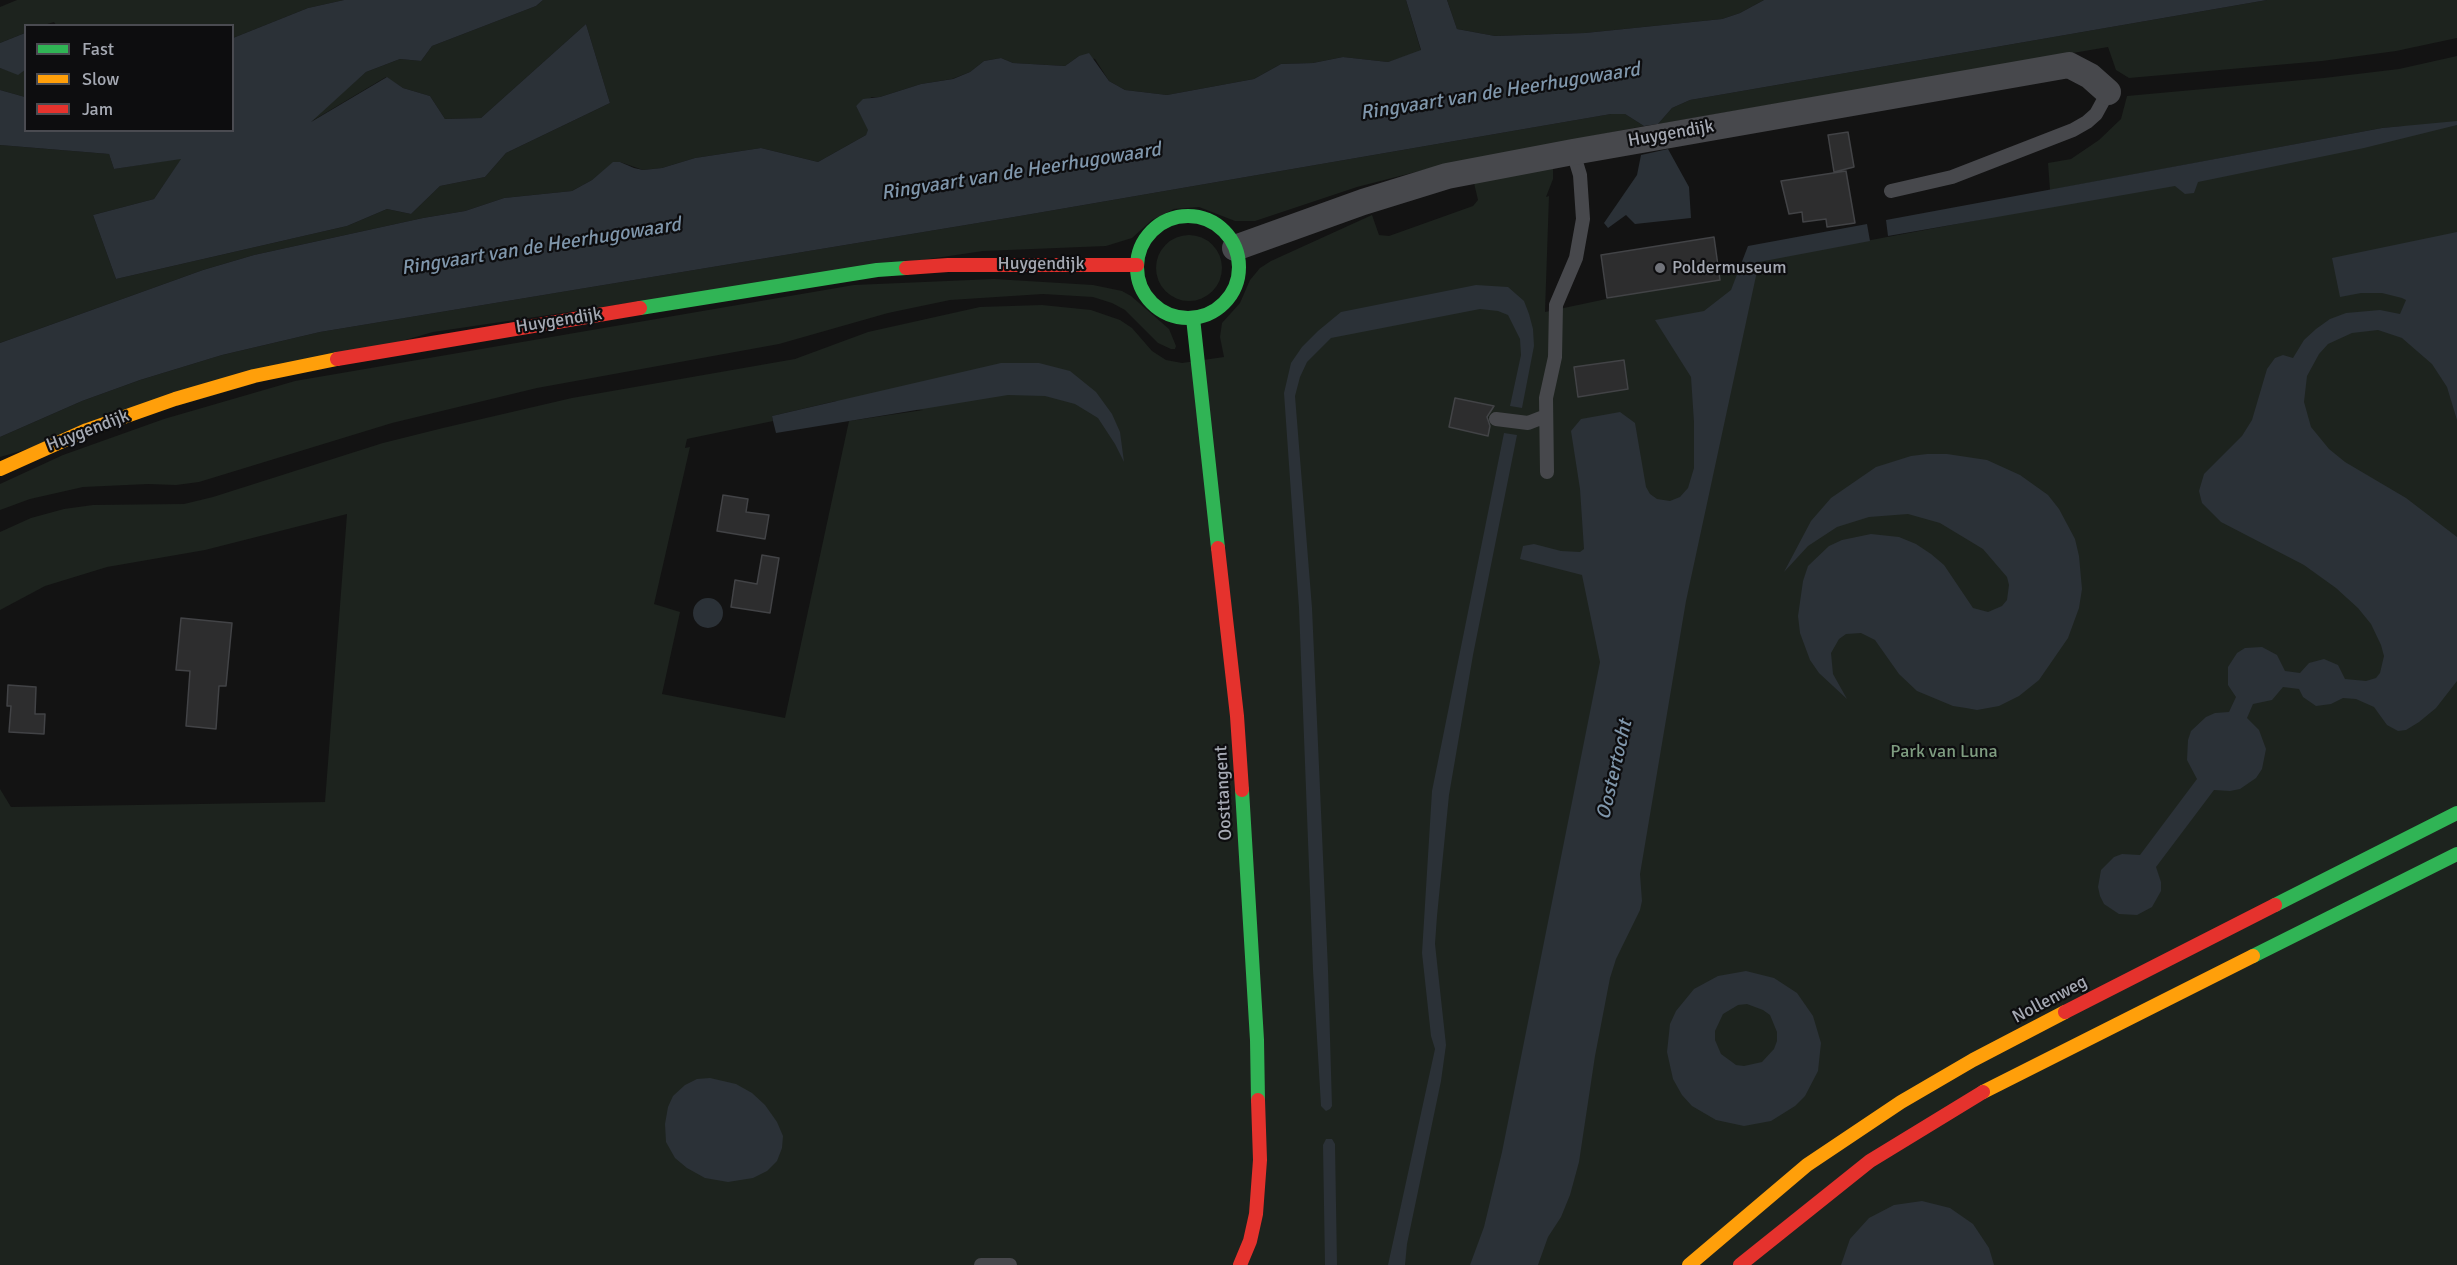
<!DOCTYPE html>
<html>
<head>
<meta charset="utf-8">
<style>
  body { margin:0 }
  #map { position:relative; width:2457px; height:1265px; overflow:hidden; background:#131313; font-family:Signika,sans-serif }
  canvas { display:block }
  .legend { position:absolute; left:24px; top:24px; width:210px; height:108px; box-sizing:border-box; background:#0d0d0f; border:2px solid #4a4b51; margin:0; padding:8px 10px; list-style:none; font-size:18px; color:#a5a9b3 }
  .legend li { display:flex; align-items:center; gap:12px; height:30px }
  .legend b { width:30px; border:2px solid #4a4b51 }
</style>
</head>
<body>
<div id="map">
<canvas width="2457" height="1265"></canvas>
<ul class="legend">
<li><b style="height:8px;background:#30b455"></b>Fast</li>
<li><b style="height:8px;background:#ff9f0a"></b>Slow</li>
<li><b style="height:8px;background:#e5322d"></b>Jam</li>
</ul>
</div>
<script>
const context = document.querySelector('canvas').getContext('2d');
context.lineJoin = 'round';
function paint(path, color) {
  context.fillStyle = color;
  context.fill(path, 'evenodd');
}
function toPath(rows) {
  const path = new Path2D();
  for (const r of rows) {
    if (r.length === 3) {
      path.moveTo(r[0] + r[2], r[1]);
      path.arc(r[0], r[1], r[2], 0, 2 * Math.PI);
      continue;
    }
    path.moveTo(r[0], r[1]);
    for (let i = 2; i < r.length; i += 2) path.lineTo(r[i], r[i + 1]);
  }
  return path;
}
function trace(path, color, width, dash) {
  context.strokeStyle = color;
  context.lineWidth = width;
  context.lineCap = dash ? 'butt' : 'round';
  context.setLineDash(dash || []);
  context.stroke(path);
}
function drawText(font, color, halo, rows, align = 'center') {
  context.font = font + ' Signika,sans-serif';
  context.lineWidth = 4.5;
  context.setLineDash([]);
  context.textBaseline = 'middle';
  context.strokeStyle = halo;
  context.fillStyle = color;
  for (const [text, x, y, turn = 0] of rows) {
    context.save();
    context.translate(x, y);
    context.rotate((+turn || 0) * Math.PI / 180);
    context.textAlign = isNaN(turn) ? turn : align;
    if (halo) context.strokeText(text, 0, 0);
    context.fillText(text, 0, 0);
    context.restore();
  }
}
paint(toPath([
  [17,0,344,0,308,8,233,38,232,26,57,26,54,22,44,25,26,26,25,33,0,43,0,7],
  [543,0,1406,0,1421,51,1388,62,1343,57,1313,63,1281,64,1254,79,1167,95,1125,90,1109,81,1095,59,1079,56,1065,66,1013,63,1001,58,984,61,970,72,952,79,921,84,880,97,872,97,856,106,869,130,866,135,818,162,761,148,695,158,662,168,643,170,620,162,614,162,592,180,572,191,504,198,465,211,423,218,254,255,203,270,0,343,0,145,109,154,114,169,182,158,154,199,93,215,116,279,347,226,387,209,411,214,440,186,485,177,506,153,610,103,586,24,481,118,445,119,430,96,403,88,386,77,307,124,366,72,400,59,421,61,432,46,536,6],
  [1447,0,1764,0,1740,13,1722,19,1585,33,1495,36,1457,29],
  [2267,0,2457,0,2457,38,2396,51,2322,61,2129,78,2116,70,2108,47,1658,124,1672,108,1690,100],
  [2457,56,2457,1265,0,1265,0,789,11,807,325,802,347,514,205,550,107,567,45,586,0,610,0,532,31,518,64,509,93,505,184,504,213,497,383,443,443,428,572,398,795,359,868,332,980,307,1042,305,1091,310,1120,320,1132,328,1152,351,1166,360,1182,363,1224,357,1220,337,1222,323,1240,303,1250,280,1260,268,1271,261,1372,215,1379,235,1389,236,1473,206,1478,200,1474,183,1553,165,1553,179,1546,197,1549,196,1545,312,1757,267,1759,261,1978,220,2404,126,2382,128,2050,190,2048,163,2071,159,2099,140,2121,119,2127,96,2324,78,2399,69],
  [836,401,923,410,849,421,785,718,662,694,680,612,654,604,690,447,685,448,687,439,773,421,772,416],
  [0,68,18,74,25,70,25,97,0,90],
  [1611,114,1625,114,1644,126,1439,166,1357,187,1255,221,1235,221,1199,207,1174,209,1152,220,1132,238,1106,246,983,251,433,332,0,457,0,437,82,401,140,380,222,355,320,332,1014,217],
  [1189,268,33],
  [994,279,1093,285,1122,291,1131,296,1169,329,1176,346,1175,349,1171,349,1158,343,1125,310,1112,303,1093,297,1043,294,950,300,888,313,779,344,537,388,392,423,199,482,176,485,148,484,83,487,30,499,0,510,0,484,63,455,164,419,295,381,854,285]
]), '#1d231e');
paint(toPath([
  [344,0,543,0,536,6,432,46,421,61,400,59,366,72,311,122,387,77,403,88,430,96,445,119,481,118,586,24,610,103,506,153,485,177,440,186,411,214,387,209,347,226,116,279,93,215,154,199,181,159,114,169,109,154,0,145,0,90,25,97,26,130,232,130,233,38,308,8],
  [1406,0,1447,0,1457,29,1495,36,1585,33,1722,19,1740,13,1764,0,2267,0,1690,100,1672,108,1658,124,1644,126,1625,114,1611,114,1014,217,320,332,222,355,140,380,82,401,0,437,0,343,203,270,254,255,423,218,465,211,504,198,572,191,592,180,613,162,620,162,634,168,643,170,662,168,695,158,761,148,818,162,866,135,868,130,856,106,863,99,880,97,921,84,953,79,970,72,984,61,1001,58,1013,63,1065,66,1079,56,1089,53,1109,81,1125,90,1167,95,1254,79,1281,64,1313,63,1343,57,1388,62,1421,50],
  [25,33,25,70,18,75,0,68,0,43],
  [2457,121,2457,125,2364,148,2198,182,2194,193,2185,194,2175,186,1888,236,1886,220,2382,128],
  [1668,149,1689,187,1691,218,1635,224,1626,215,1608,228,1604,223,1637,175,1641,155],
  [1867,224,1870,241,1759,262,1686,601,1640,874,1642,901,1640,910,1616,959,1610,978,1595,1056,1579,1162,1570,1195,1561,1217,1548,1237,1538,1265,1470,1265,1484,1227,1502,1152,1600,662,1582,575,1520,559,1523,546,1534,544,1561,551,1580,552,1584,549,1580,489,1571,431,1581,419,1620,412,1635,423,1646,487,1650,494,1657,499,1670,501,1680,497,1688,488,1694,468,1694,422,1691,377,1655,320,1704,311,1731,290,1748,246],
  [2457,232,2457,420,2447,387,2432,364,2402,338,2378,330,2352,333,2328,344,2319,354,2307,376,2304,402,2311,427,2329,449,2345,462,2406,498,2457,537,2457,681,2436,708,2419,722,2406,730,2398,731,2387,725,2374,707,2356,699,2343,698,2331,704,2316,706,2303,697,2299,689,2283,687,2272,700,2253,704,2247,718,2259,730,2266,749,2262,769,2256,778,2240,789,2230,791,2214,790,2156,867,2161,882,2161,891,2152,907,2137,915,2119,914,2104,904,2100,896,2098,887,2101,870,2114,857,2122,854,2140,855,2197,779,2187,760,2188,740,2191,731,2206,717,2215,713,2229,712,2236,697,2228,685,2228,667,2237,653,2245,648,2262,647,2277,655,2285,671,2300,673,2309,663,2324,659,2338,665,2345,679,2366,681,2376,678,2380,673,2384,656,2381,645,2371,624,2358,608,2336,588,2304,565,2221,522,2202,503,2199,491,2204,474,2242,436,2252,420,2267,369,2275,358,2283,355,2293,358,2304,340,2316,329,2330,319,2346,313,2380,310,2400,314,2406,300,2402,298,2382,293,2361,293,2340,297,2332,258],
  [1476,285,1508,287,1524,301,1529,314,1533,329,1534,346,1522,408,1510,406,1521,355,1520,339,1508,315,1498,311,1480,309,1331,338,1307,362,1300,377,1295,396,1312,608,1328,970,1332,1106,1330,1109,1326,1111,1321,1106,1313,970,1299,608,1284,393,1291,363,1302,347,1318,331,1341,312],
  [1001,363,1039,363,1070,371,1096,392,1112,414,1120,432,1124,462,1115,444,1098,418,1075,404,1045,396,1008,395,776,433,773,421,772,416],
  [1504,433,1517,435,1473,655,1449,795,1437,916,1435,944,1446,1045,1441,1081,1407,1244,1405,1265,1388,1265,1435,1049,1431,1036,1422,953,1432,791],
  [1927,454,1947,454,1987,460,2020,475,2048,495,2059,509,2075,539,2079,556,2082,589,2079,608,2068,638,2039,680,2019,696,1999,706,1977,710,1966,708,1953,706,1917,691,1899,674,1875,640,1861,633,1846,634,1839,639,1831,653,1833,674,1847,699,1819,673,1810,660,1800,633,1798,616,1803,581,1808,566,1829,546,1842,540,1871,534,1899,537,1916,544,1931,554,1944,565,1973,608,1988,612,2002,606,2007,600,2009,585,2007,577,1983,549,1940,523,1908,514,1869,517,1837,527,1808,546,1784,572,1811,521,1831,498,1876,467,1911,456],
  [708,613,15],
  [1746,971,1774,978,1797,993,1813,1016,1821,1043,1818,1071,1805,1096,1795,1106,1771,1121,1744,1126,1716,1120,1692,1106,1682,1095,1673,1079,1667,1052,1670,1024,1676,1011,1694,989,1718,976],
  [1747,1004,1763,1010,1770,1015,1777,1032,1777,1041,1774,1049,1762,1062,1744,1066,1736,1065,1721,1054,1715,1040,1715,1031,1723,1014,1738,1005],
  [710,1078,736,1084,752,1093,765,1105,777,1122,783,1136,782,1148,777,1161,767,1171,753,1178,728,1182,705,1178,687,1168,675,1158,666,1142,665,1124,668,1107,673,1096,685,1085,697,1079],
  [1326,1139,1332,1139,1335,1144,1337,1265,1325,1265,1323,1145],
  [1922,1201,1950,1208,1973,1224,1989,1248,1994,1265,1841,1265,1850,1239,1869,1218,1894,1205]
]), '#2b3137');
const building = toPath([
  [1848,132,1854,167,1834,172,1828,135,1848,132],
  [1846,171,1855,223,1827,227,1826,219,1803,222,1802,212,1789,214,1781,181,1846,171],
  [1714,237,1720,280,1607,298,1601,255,1714,237],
  [1624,360,1628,389,1578,397,1574,367,1624,360],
  [1455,398,1494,406,1487,417,1490,426,1488,436,1449,427,1455,398],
  [723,495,748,499,746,512,769,515,765,539,717,531,723,495],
  [762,555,779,558,770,613,731,607,735,580,757,584,762,555],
  [181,618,232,623,226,686,219,686,216,729,186,726,190,671,176,670,181,618],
  [8,685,36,687,35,714,45,714,44,734,9,732,11,706,7,706,8,685]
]);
paint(building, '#2d2d2e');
trace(building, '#424346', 1.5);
trace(toPath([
  [1891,191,1952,177,2073,130,2087,122,2096,114,2108,92],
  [1496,419,1528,423,1546,416],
  [1547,472,1546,398,1555,357,1556,305,1576,258,1583,219,1580,175,1573,152],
  [981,1265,1010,1265]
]), '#47484c', 14);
trace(toPath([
  [1235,248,1363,202,1447,176,1573,152,2069,65,2090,76,2108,92]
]), '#47484c', 26);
trace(toPath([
  [1188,267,51],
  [640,308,877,270,906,268],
  [1193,318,1218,548],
  [1242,790,1257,1040,1258,1100],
  [2275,905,2457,813],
  [2253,956,2457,854]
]), '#30b455', 14);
trace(toPath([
  [0,469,87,430,175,399,254,376,337,359],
  [1983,1092,2253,956],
  [1689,1265,1807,1165,1901,1102,1973,1060,2065,1012]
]), '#ff9f0a', 14);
trace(toPath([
  [906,268,948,265,1137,265],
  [337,359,640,308],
  [1218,548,1237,716,1242,790],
  [2065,1012,2275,905],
  [1240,1265,1250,1241,1256,1214,1260,1160,1258,1100],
  [1740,1265,1870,1161,1983,1092]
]), '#e5322d', 14);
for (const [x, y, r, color] of [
  [1660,268,6,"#72747b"]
]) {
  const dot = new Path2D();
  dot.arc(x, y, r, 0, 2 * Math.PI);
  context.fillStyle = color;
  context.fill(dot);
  trace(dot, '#0d0d0f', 2);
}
drawText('18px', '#a5a9b3', '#0d0d0f', [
  ["Huygendijk",1671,134,-10],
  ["Huygendijk",1041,264],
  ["Huygendijk",559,321,-9],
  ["Huygendijk",88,431,-21],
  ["Oosttangent",1224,793,-93],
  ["Nollenweg",2050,1000,-28]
]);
drawText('18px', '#a5a9b3', '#0d0d0f', [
  ["Poldermuseum",1672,268]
], 'left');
drawText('18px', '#7e9c80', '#0d0d0f', [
  ["Park van Luna",1944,752]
]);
drawText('italic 20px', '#7f96ab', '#0d0d0f', [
  ["Ringvaart van de Heerhugowaard",1500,92,-9],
  ["Ringvaart van de Heerhugowaard",1021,172,-9],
  ["Ringvaart van de Heerhugowaard",541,247,-9],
  ["Oostertocht",1615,770,-77]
]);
</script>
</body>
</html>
